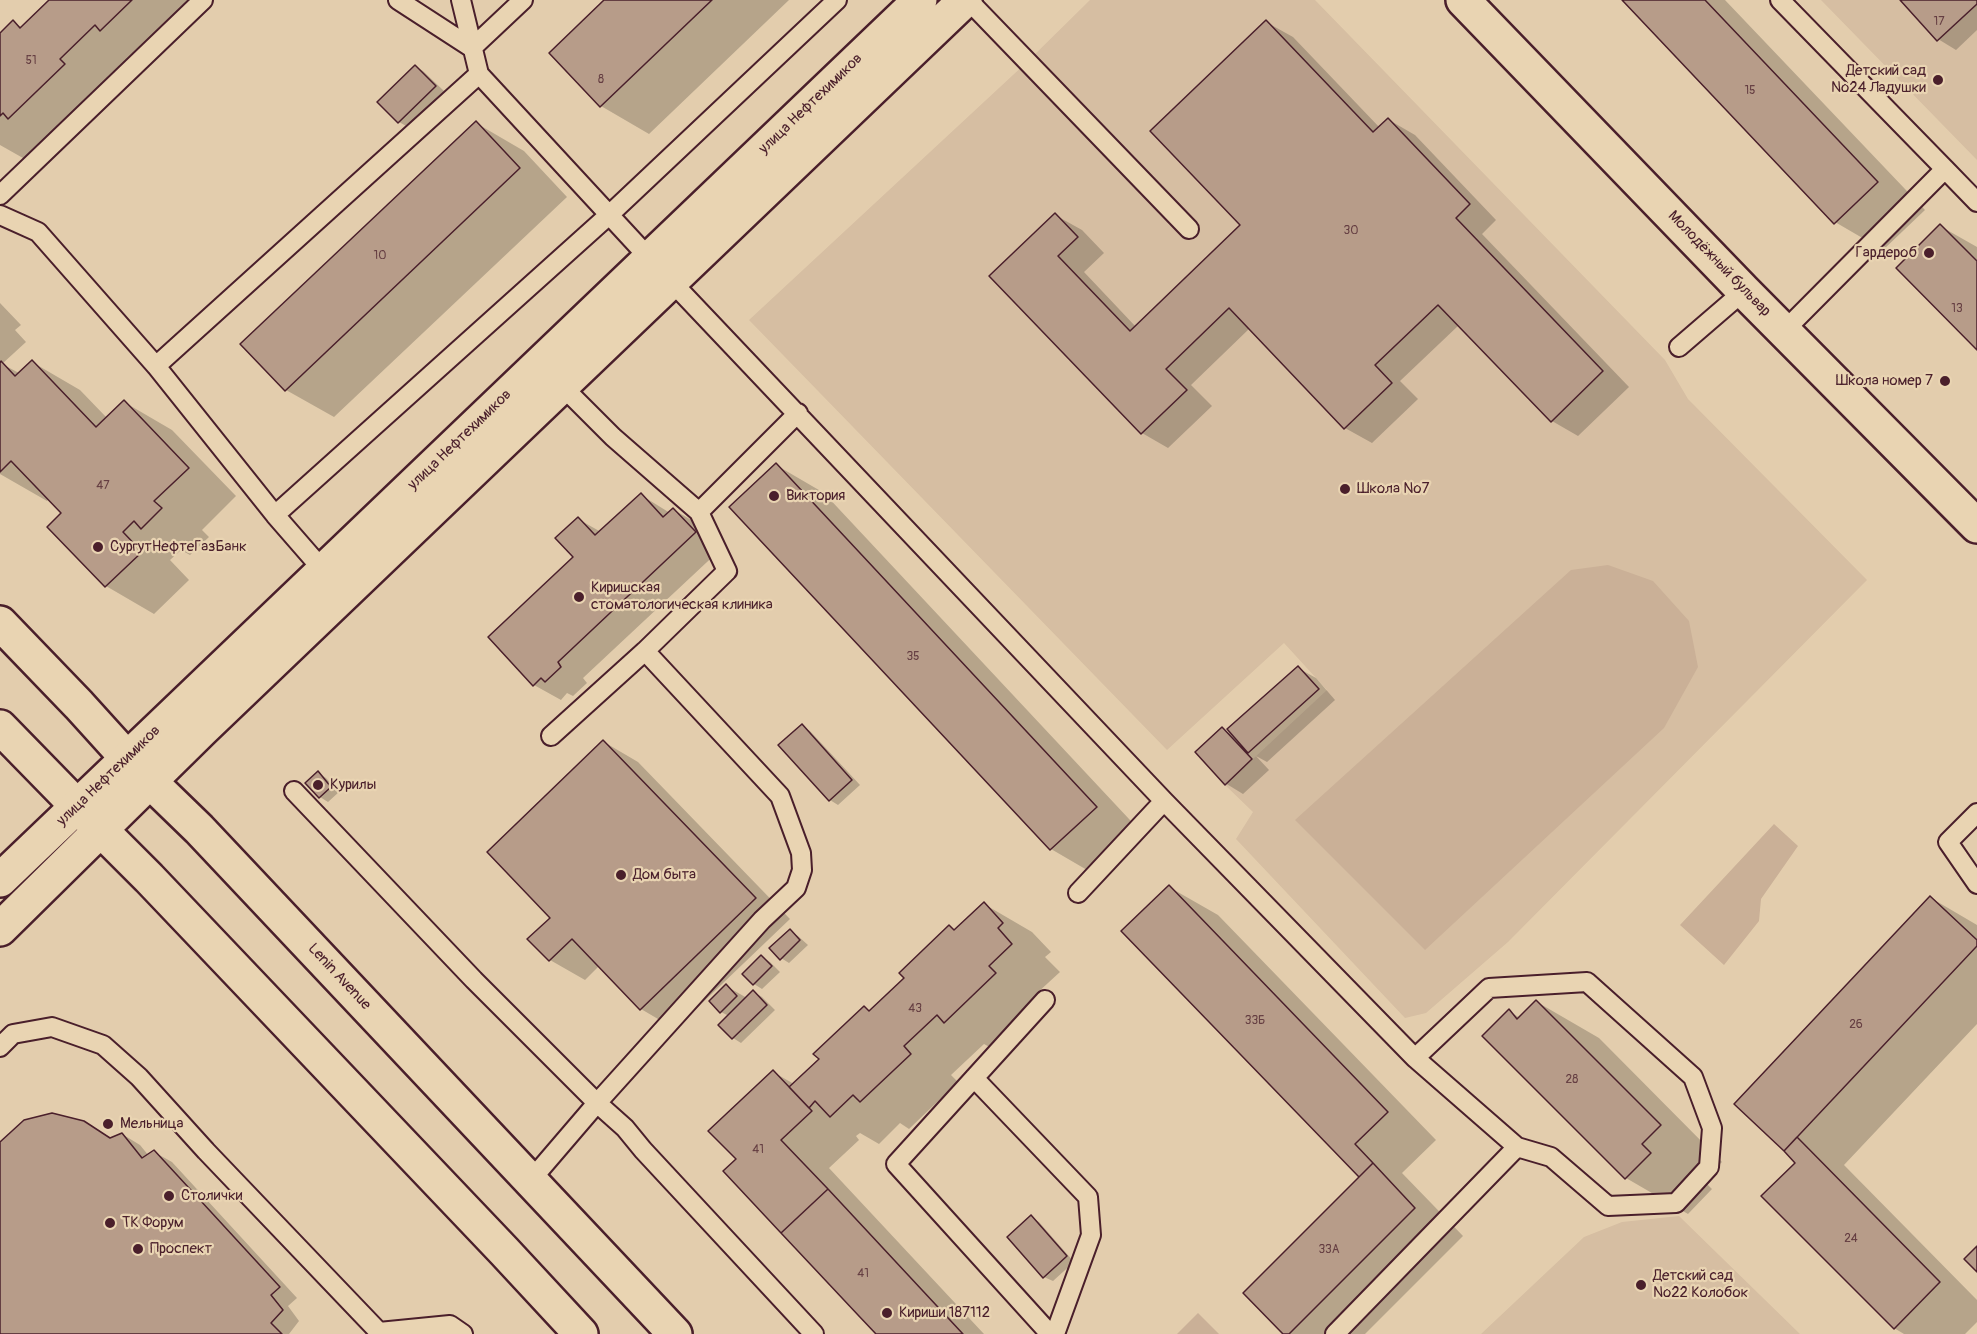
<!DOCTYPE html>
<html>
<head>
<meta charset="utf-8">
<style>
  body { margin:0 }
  canvas { display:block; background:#e3cdad }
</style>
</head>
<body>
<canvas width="1977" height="1334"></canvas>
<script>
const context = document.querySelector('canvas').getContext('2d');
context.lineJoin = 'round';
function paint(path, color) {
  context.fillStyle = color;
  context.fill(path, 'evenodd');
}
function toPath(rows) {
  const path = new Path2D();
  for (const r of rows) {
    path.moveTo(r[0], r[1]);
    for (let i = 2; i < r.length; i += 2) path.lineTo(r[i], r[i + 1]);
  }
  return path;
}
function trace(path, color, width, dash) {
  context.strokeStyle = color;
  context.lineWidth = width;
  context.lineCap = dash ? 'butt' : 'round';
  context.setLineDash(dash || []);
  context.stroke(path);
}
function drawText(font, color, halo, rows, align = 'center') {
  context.font = font + ' Pangolin,sans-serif';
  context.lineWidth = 4.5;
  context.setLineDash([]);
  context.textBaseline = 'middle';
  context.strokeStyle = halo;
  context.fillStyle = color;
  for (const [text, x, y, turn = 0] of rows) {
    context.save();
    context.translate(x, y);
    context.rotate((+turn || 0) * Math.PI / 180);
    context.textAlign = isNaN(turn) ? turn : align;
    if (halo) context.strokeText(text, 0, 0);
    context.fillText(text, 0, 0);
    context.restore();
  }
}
paint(toPath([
  [1090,0,1315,0,1665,360,1688,399,1867,580,1508,942,1426,1013,1405,1018,1236,839,1253,812,1225,785,1327,690,1284,643,1167,750,749,320,1027,62],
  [1821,0,1977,0,1977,160],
  [1679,1216,1800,1334,1481,1334,1584,1237,1622,1222]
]), '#d6bea2');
paint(toPath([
  [1608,565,1653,581,1689,621,1698,667,1664,728,1425,950,1295,820,1571,570],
  [1774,824,1798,846,1761,899,1759,921,1724,965,1680,925],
  [1198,1313,1219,1334,1177,1334]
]), '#cab097');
paint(toPath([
  [51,0,200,0,30,162,0,145,0,35,13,22,23,28],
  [607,0,789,0,649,134,601,106,551,53],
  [1624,0,1725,0,1925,210,1883,250,1835,222],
  [1902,0,1977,0,1977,30,1956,50,1938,39],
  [1266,22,1293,37,1380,128,1389,120,1415,135,1496,220,1482,234,1629,387,1578,436,1552,421,1459,325,1400,381,1418,399,1372,443,1345,428,1250,328,1191,385,1212,406,1168,448,1142,433,991,276,1055,215,1082,230,1104,253,1084,272,1136,327,1242,225],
  [415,66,423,71,444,91,408,127,399,122,379,102],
  [476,123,524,151,567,197,334,417,286,390],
  [1940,226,1977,247,1977,348],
  [0,303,21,325,15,330,26,342,2,364,19,373,32,362,80,390,107,418,124,402,172,430,236,496,202,530,209,537,190,555,181,550,170,560,189,580,154,614,106,586,63,513,49,498,47,501,0,474],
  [776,465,824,493,1144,835,1099,877,1051,849],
  [641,495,670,513,674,510,700,525,722,548,583,678,587,683,573,696,567,693,561,700,534,685,575,557,578,519,601,532],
  [1298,668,1316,678,1335,700,1267,762,1256,756,1269,770,1243,794,1225,783,1222,729,1235,736],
  [802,726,810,731,860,785,838,805,830,800],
  [604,742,638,762,790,919,675,1029,641,1009,599,966,585,980,550,960,552,918],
  [318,773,326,778,339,792,328,802,320,797],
  [1169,887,1218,915,1436,1140,1402,1173,1463,1236,1365,1334,1285,1334,1361,1177,1124,931],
  [1931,898,1977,925,1977,1024,1844,1165,1977,1300,1977,1322,1965,1334,1904,1334,1894,1328,1797,1163,1737,1104],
  [984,904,1032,932,1051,952,1045,957,1060,972,1036,994,1044,1001,993,1049,984,1044,951,1075,958,1082,909,1129,900,1123,879,1144,860,1133,856,1136,859,1140,829,1168,984,1334,878,1334,738,1159,773,1072,794,1084,821,1059,864,1008,871,1012,906,978,950,927,956,930],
  [790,931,798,936,808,945,789,963,781,958],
  [762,957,770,962,780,972,762,989,754,984],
  [726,986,747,998,754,992,762,997,775,1010,741,1043,733,1038,729,1016,721,1012],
  [1537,1002,1599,1038,1722,1162,1703,1180,1712,1189,1688,1214,1626,1178,1484,1036,1509,1011,1520,1018],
  [84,1122,112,1139,122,1134,140,1145,149,1156,154,1152,172,1162,297,1298,288,1306,299,1321,289,1334,0,1334,0,1144],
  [1031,1217,1039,1222,1074,1262,1053,1281,1044,1277]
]), '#0003');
const building = toPath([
  [49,0,132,0,100,31,95,25,60,59,65,64,8,119,3,113,0,116,0,33,13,20,20,28,49,0],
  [604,0,712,0,600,107,549,53,604,0],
  [1622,0,1705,0,1878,182,1834,224,1622,0],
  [1900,0,1977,0,1977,4,1937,41,1900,0],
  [1266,20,1373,132,1388,118,1470,204,1456,218,1603,371,1551,422,1438,305,1375,365,1392,383,1344,429,1229,308,1166,369,1187,390,1141,434,989,276,1055,213,1078,237,1058,256,1130,331,1240,225,1150,131,1266,20],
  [415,65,436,86,398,123,377,102,415,65],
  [476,121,520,168,285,391,240,344,476,121],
  [1940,224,1977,261,1977,350,1896,268,1940,224],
  [32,360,96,427,124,400,189,468,154,501,162,508,141,529,134,521,123,532,142,552,105,587,47,527,61,513,11,461,0,472,0,363,1,361,15,376,32,360],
  [776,463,1097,807,1050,850,729,507,776,463],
  [641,493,663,517,673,508,696,532,558,662,561,667,545,682,541,678,533,686,488,637,573,557,555,538,578,517,595,535,641,493],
  [1298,666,1319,689,1248,753,1227,729,1298,666],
  [802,724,852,780,829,801,778,745,802,724],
  [1222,727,1252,759,1225,785,1195,752,1222,727],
  [603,740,756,898,640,1010,572,939,549,961,527,939,550,918,487,852,603,740],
  [318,771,331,787,319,798,305,783,318,771],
  [1169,885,1388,1112,1355,1144,1373,1163,1359,1177,1121,931,1169,885],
  [1930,896,1977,940,1977,946,1784,1151,1734,1104,1930,896],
  [984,902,1003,923,998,928,1012,944,989,966,996,973,944,1023,937,1015,904,1046,911,1054,860,1102,853,1095,830,1117,815,1101,809,1108,789,1087,819,1059,813,1054,864,1006,869,1011,904,978,899,973,949,925,954,930,984,902],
  [790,929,800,940,780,960,769,948,790,929],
  [761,955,772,966,753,985,742,974,761,955],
  [726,984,737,996,720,1013,709,1001,726,984],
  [753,990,767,1005,732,1039,718,1025,753,990],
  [1536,1000,1661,1125,1642,1144,1651,1153,1625,1179,1482,1036,1509,1009,1517,1019,1536,1000],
  [773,1070,812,1111,781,1140,828,1189,781,1233,723,1171,736,1159,708,1131,773,1070],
  [52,1113,84,1121,110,1138,122,1133,142,1158,154,1150,280,1287,271,1295,283,1310,271,1323,282,1334,0,1334,0,1142,24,1120,52,1113],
  [1797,1137,1940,1282,1894,1329,1761,1196,1795,1163,1784,1151,1797,1137],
  [1373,1163,1415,1208,1289,1334,1283,1334,1243,1293,1373,1163],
  [828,1189,963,1334,876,1334,858,1315,781,1233,828,1189],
  [1031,1215,1067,1256,1043,1278,1007,1237,1031,1215],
  [1977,1246,1977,1272,1964,1259,1977,1246]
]);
paint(building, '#b79c89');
trace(building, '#4a1f2b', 1.5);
const service = toPath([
  [398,0,472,48],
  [461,0,479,74,650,259,1164,801,1415,1058,1489,988,1587,982,1693,1077,1712,1128,1709,1167,1676,1203,1608,1206,1551,1157,1517,1147,1415,1058],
  [968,0,1189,229],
  [1780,0,1945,169],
  [472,48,523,0],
  [0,195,203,0],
  [0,215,38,232,156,366,275,515,329,577],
  [1784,331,1945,169,1977,202],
  [1679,347,1744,291],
  [156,366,479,74],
  [556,380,613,437,699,512,798,413],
  [275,515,609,215,837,0],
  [551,736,645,651,727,571,699,512],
  [294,791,474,980,597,1103,625,1128,643,1150,814,1334],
  [1977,813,1948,842,1977,884],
  [1078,893,1164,801],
  [1045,1000,896,1164,1050,1334],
  [0,1047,13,1034,52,1027,103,1045,139,1077,206,1151,379,1332,450,1325,463,1334],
  [974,1078,1088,1197,1091,1235,1055,1334],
  [531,1180,597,1103,762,920,796,888,802,870,801,853,780,796,645,651],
  [1335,1334,1517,1147]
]);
const minor = toPath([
  [0,623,79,705,127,758],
  [0,727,78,807]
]);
const tertiary = toPath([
  [1463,0,1744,291,1977,526],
  [134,766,199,829,675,1334],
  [85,814,149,878,504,1251,581,1334],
  [0,880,920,0],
  [0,929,202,730,965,0]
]);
trace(service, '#4a1f2b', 22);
trace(minor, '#4a1f2b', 38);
trace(tertiary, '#4a1f2b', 38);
trace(service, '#e9d4b2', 18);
trace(minor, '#e9d4b2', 33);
trace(tertiary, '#e9d4b2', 33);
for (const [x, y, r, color] of [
  [1938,80,6,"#4a1f2b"],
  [1929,253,6,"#4a1f2b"],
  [1945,381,6,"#4a1f2b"],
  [1345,489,6,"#4a1f2b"],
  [774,496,6,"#4a1f2b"],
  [98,547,6,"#4a1f2b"],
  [579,597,6,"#4a1f2b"],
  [318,785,6,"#4a1f2b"],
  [621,875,6,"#4a1f2b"],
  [108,1124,6,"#4a1f2b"],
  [169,1196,6,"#4a1f2b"],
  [110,1223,6,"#4a1f2b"],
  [138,1249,6,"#4a1f2b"],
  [1641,1285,6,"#4a1f2b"],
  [887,1313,6,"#4a1f2b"]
]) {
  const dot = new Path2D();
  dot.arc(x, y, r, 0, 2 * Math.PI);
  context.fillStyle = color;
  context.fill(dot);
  trace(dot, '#e9d4b2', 2);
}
drawText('12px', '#653e42', null, [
  ["17",1939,22],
  ["51",31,61],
  ["8",601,80],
  ["15",1750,91],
  ["30",1351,231],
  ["10",380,256],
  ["13",1957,309],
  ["47",103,486],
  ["35",913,657],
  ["43",915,1009],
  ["33Б",1255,1021],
  ["26",1856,1025],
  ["28",1572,1080],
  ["41",758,1150],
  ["24",1851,1239],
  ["33А",1329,1250],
  ["41",863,1274]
]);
drawText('15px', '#4a1f2b', '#e9d4b2', [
  ["Детский сад",1926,71,"right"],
  ["№24 Ладушки",1926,88,"right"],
  ["Гардероб",1917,253,"right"],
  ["Школа номер 7",1933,381,"right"],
  ["Школа №7",1357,489],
  ["Виктория",786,496],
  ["СургутНефтеГазБанк",110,547],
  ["Киришская",591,588],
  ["стоматологическая клиника",591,605],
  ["Курилы",330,785],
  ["Дом быта",633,875],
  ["Мельница",120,1124],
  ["Столички",181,1196],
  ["ТК Форум",122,1223],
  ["Проспект",150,1249],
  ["Детский сад",1653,1276],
  ["№22 Колобок",1653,1293],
  ["Кириши 187112",899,1313]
], 'left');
drawText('15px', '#4a1f2b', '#e9d4b2', [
  ["улица Нефтехимиков",811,104,-44],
  ["Молодёжный бульвар",1719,264,46],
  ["улица Нефтехимиков",460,440,-44],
  ["улица Нефтехимиков",109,776,-44],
  ["Lenin Avenue",339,977,47]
]);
</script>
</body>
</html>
